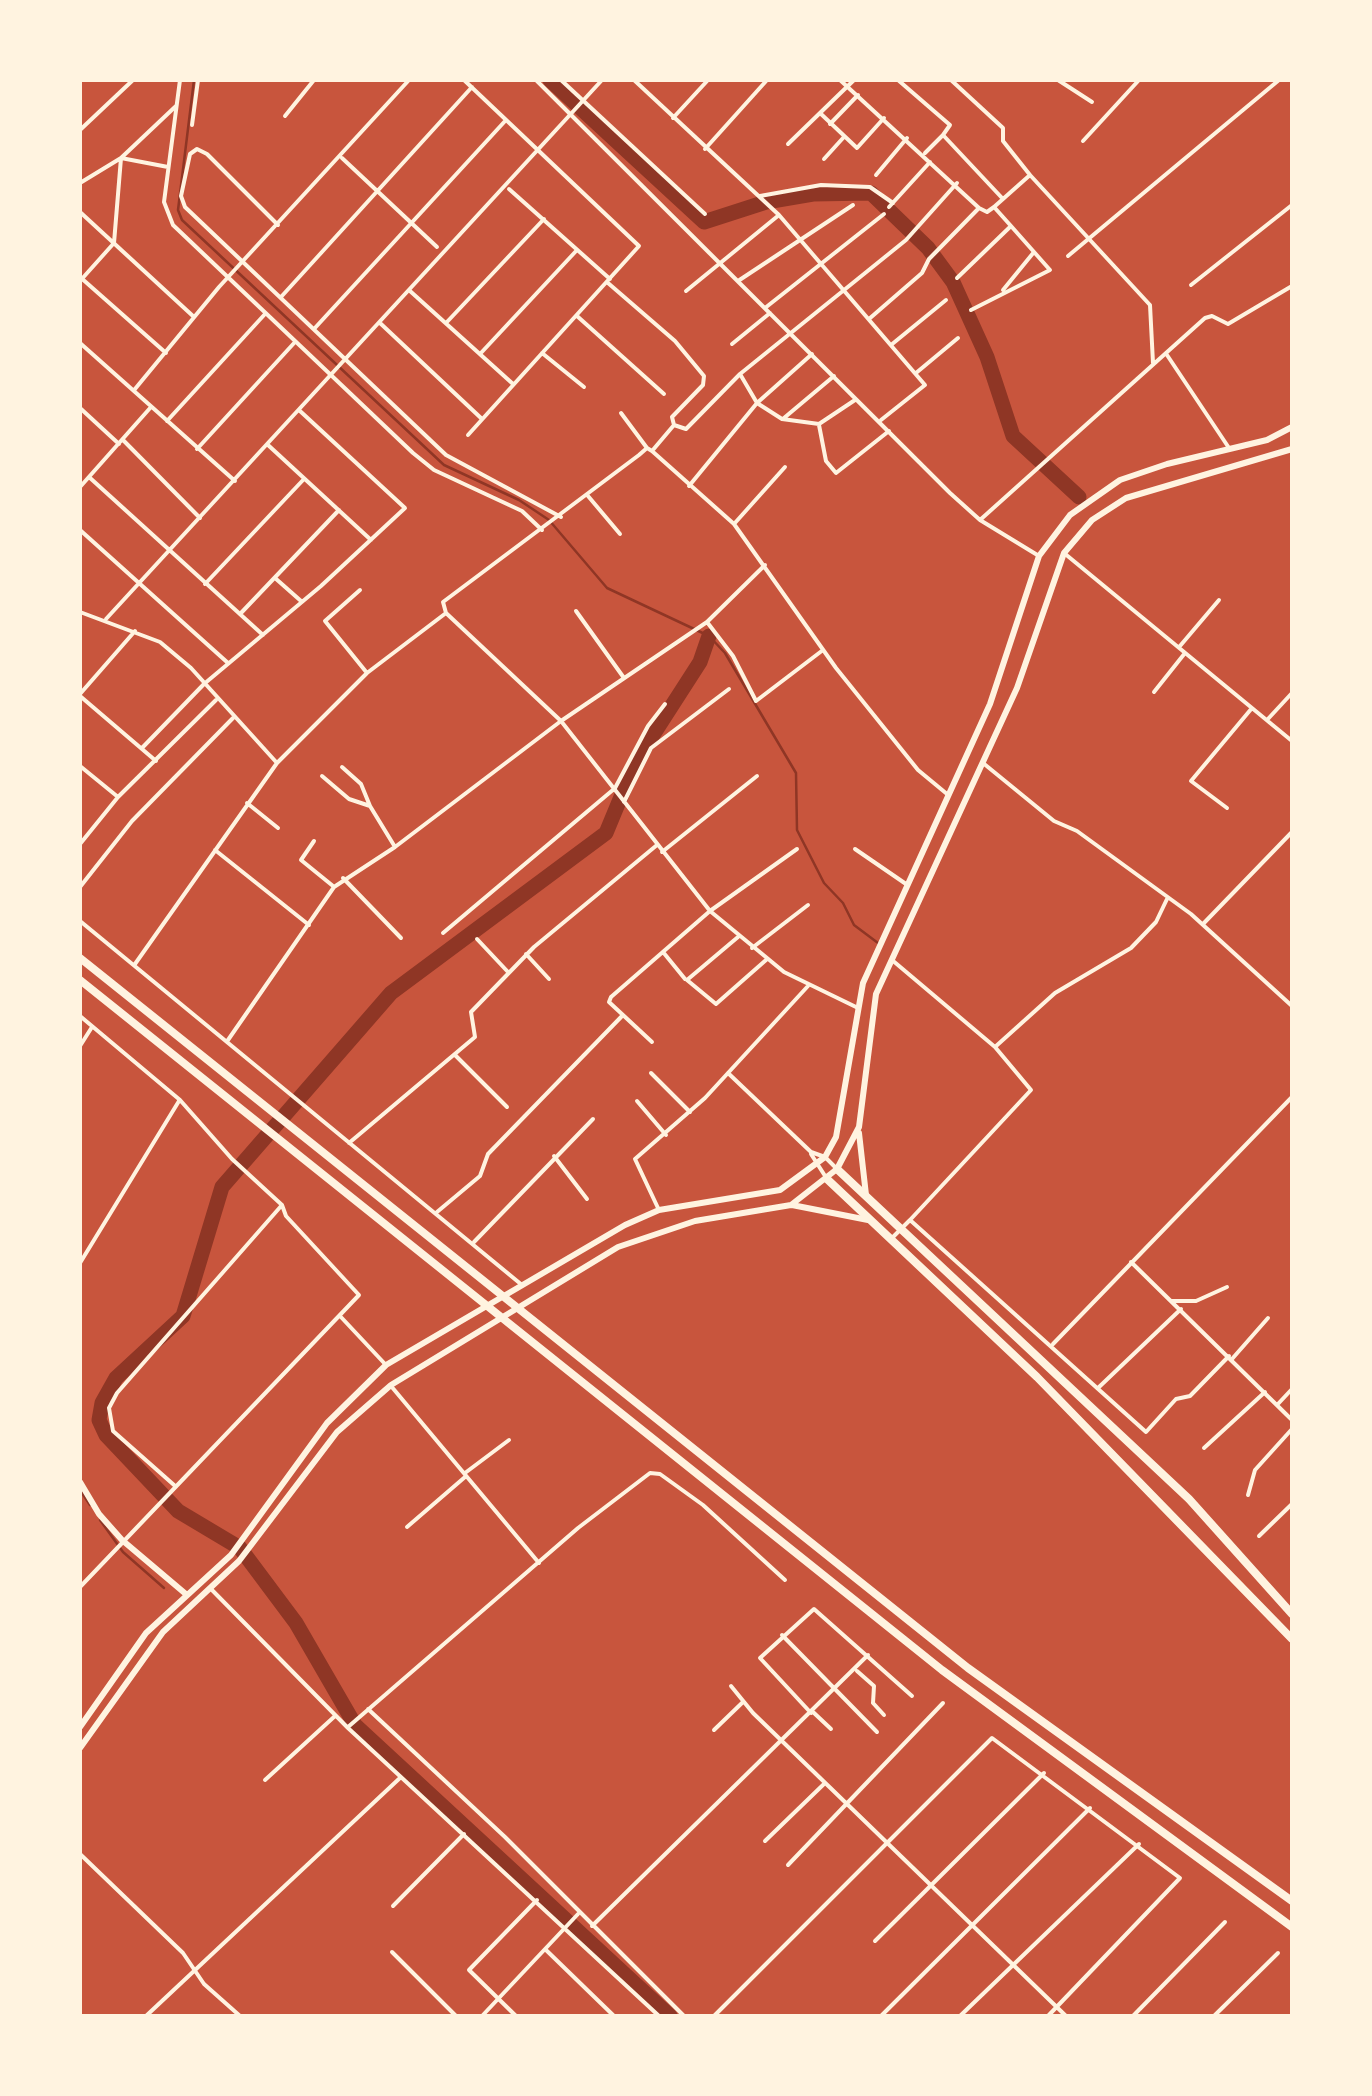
<!DOCTYPE html>
<html>
<head>
<meta charset="utf-8">
<style>
  body { margin:0 }
  #map { position:relative; width:1372px; height:2096px; overflow:hidden; background:#c8553d; font-family:Lato,sans-serif }
  canvas { display:block }
  .frame { position:absolute; inset:0; border:82px solid #fff3e0; pointer-events:none }
</style>
</head>
<body>
<div id="map">
<canvas width="1372" height="2096"></canvas>
<div class="frame"></div>
</div>
<script>
const context = document.querySelector('canvas').getContext('2d');
context.lineJoin = 'round';
function toPath(rows) {
  const path = new Path2D();
  for (const r of rows) {
    path.moveTo(r[0], r[1]);
    for (let i = 2; i < r.length; i += 2) path.lineTo(r[i], r[i + 1]);
  }
  return path;
}
function trace(path, color, width, dash) {
  context.strokeStyle = color;
  context.lineWidth = width;
  context.lineCap = dash ? 'butt' : 'round';
  context.setLineDash(dash || []);
  context.stroke(path);
}
trace(toPath([
  [194,80,178,210,182,220,444,465,519,500,549,520,607,588,709,636,725,653,796,773,797,830,824,883,843,903,854,925,878,943],
  [80,1490,90,1505],
  [100,1520,123,1552,164,1588]
]), '#8f3625', 2.5);
trace(toPath([
  [550,80,704,222,766,202,813,194,871,193,928,248,953,282,987,357,1013,436,1079,497],
  [670,2016,355,1725,296,1623,240,1548,178,1511,106,1435,99,1420,102,1403,116,1378,183,1316,222,1187,391,993,606,833,635,763,700,662,709,636]
]), '#8f3625', 15);
trace(toPath([
  [180,80,164,202,173,225,413,453,434,470,522,511,542,530],
  [464,80,639,246,468,435],
  [536,80,950,493,980,520,1039,556],
  [561,80,705,214],
  [634,80,779,215,925,385,881,420],
  [840,80,979,208,987,212,994,207],
  [898,80,950,125,943,135,1003,199],
  [951,80,1003,128,1003,141,1030,175],
  [1058,80,1092,102],
  [820,113,857,148,884,118],
  [285,116,314,80],
  [673,118,708,80],
  [830,124,858,95],
  [192,125,198,80],
  [80,130,133,80],
  [1083,141,1139,80],
  [788,144,854,80],
  [705,149,767,80],
  [925,153,943,135],
  [121,158,176,106],
  [121,158,168,167],
  [342,158,437,247],
  [824,159,843,138],
  [876,175,907,138],
  [80,183,121,158,114,243,80,281],
  [509,189,610,279],
  [760,196,821,185,870,187,893,203],
  [889,207,930,162],
  [994,207,1030,175,1150,305,1153,363],
  [80,212,194,317],
  [278,225,207,154,197,149,190,154,181,196,185,207,446,455,561,517],
  [1068,256,1279,80],
  [80,277,166,353],
  [957,278,1011,226,994,207],
  [738,281,853,205],
  [608,283,675,341,704,376,703,385,672,417,674,425],
  [1191,285,1292,205],
  [1003,290,1034,252],
  [410,291,513,384],
  [686,291,779,215],
  [281,297,472,87],
  [765,308,884,214],
  [971,310,1050,270,1011,226],
  [577,316,664,394],
  [869,319,922,273,929,259,979,208],
  [380,323,482,419],
  [446,323,544,219],
  [314,329,506,120],
  [80,343,235,481],
  [732,344,770,313],
  [891,345,946,300],
  [542,353,584,387],
  [480,354,577,250],
  [1167,355,1229,448],
  [916,373,958,338],
  [740,374,757,403,782,419,819,424,855,400],
  [135,389,219,287,409,80],
  [80,408,119,444],
  [621,413,647,448],
  [784,418,834,376],
  [167,421,265,314],
  [819,425,826,461,836,473,889,431],
  [123,440,200,518],
  [268,445,371,540],
  [197,449,295,342],
  [652,451,734,524,836,668,918,770,947,794],
  [652,451,674,425,686,429,740,374,906,240,957,183],
  [89,477,263,635],
  [689,486,757,403,812,354],
  [80,487,151,407],
  [588,496,620,534],
  [980,520,1205,318,1212,316,1228,324,1292,286],
  [734,524,785,467],
  [80,530,228,663],
  [1064,553,1292,741],
  [275,578,301,601],
  [205,584,304,479],
  [360,590,325,621,367,673],
  [576,611,624,678],
  [80,612,160,642,191,668,277,763],
  [241,613,339,510],
  [446,613,561,721,710,911,784,972,856,1007],
  [446,613,443,602,639,455,647,448,652,451],
  [106,619,602,80],
  [707,622,733,656,756,701,823,650],
  [1180,646,1219,600],
  [1154,692,1185,653],
  [80,694,135,631],
  [80,696,156,761],
  [1267,720,1292,693],
  [142,748,204,684,321,586,405,508,300,411],
  [983,763,1054,821,1077,831,1191,914,1292,1006],
  [80,766,118,797],
  [342,767,361,784,370,806],
  [614,790,648,726,665,704],
  [624,802,651,748,729,689],
  [247,803,278,828],
  [1227,808,1191,781,1252,708],
  [314,841,301,860,333,886],
  [80,844,118,797,216,700],
  [395,847,561,721,707,622,765,565],
  [855,849,906,884],
  [215,850,309,925],
  [662,852,757,776],
  [343,878,401,938],
  [80,887,132,821,233,718],
  [80,921,522,1285],
  [1203,924,1292,832],
  [443,933,614,789],
  [738,937,687,980,716,1004,766,960],
  [477,939,508,972],
  [752,948,808,905],
  [663,952,685,979],
  [526,954,549,979],
  [892,960,995,1047,1055,993,1131,948,1156,922,1167,899],
  [135,964,277,763,367,673,446,613],
  [80,1016,180,1100,232,1159,282,1205,286,1216,359,1295,80,1587],
  [228,1040,334,887,395,847,370,806,349,799,322,776],
  [652,1042,609,1002,611,997,710,911,797,849],
  [80,1046,92,1027],
  [455,1055,507,1107],
  [651,1073,690,1112],
  [728,1073,811,1152,825,1157,836,1168],
  [637,1101,666,1135],
  [349,1143,475,1037,471,1012,534,947,657,845],
  [811,1154,827,1179],
  [554,1156,587,1199],
  [658,1208,635,1159,705,1098,808,986],
  [437,1212,480,1176,488,1154,623,1015],
  [910,1220,1031,1090,995,1047],
  [891,1239,910,1220,1146,1432,1176,1399,1190,1396,1229,1356],
  [474,1242,593,1119],
  [1131,1262,1292,1420],
  [80,1263,179,1101],
  [1172,1301,1196,1301,1227,1287],
  [340,1316,385,1364],
  [1053,1344,1292,1097],
  [1232,1359,1268,1318],
  [391,1386,539,1563],
  [1098,1388,1181,1309],
  [1277,1405,1292,1389],
  [1204,1448,1265,1392],
  [465,1473,509,1440],
  [174,1485,113,1431,109,1408,117,1393,282,1205],
  [1248,1495,1255,1470,1292,1429],
  [407,1527,465,1477],
  [1259,1536,1292,1504],
  [211,1589,348,1728,659,2016],
  [782,1635,877,1732],
  [857,1671,874,1686,873,1703,884,1715],
  [731,1686,753,1713,1066,2016],
  [368,1709,505,1837,684,2016],
  [813,1712,831,1729],
  [811,1713,760,1658,814,1609,912,1696],
  [348,1727,578,1528,650,1473,660,1474,703,1505,785,1580],
  [714,1730,743,1702],
  [265,1780,335,1716],
  [765,1841,825,1783],
  [80,1854,183,1953,204,1984,240,2016],
  [788,1865,943,1703],
  [393,1906,464,1834],
  [592,1926,868,1655],
  [875,1941,1044,1773],
  [546,1950,614,2016],
  [392,1952,456,2016],
  [146,2016,401,1777],
  [482,2016,578,1914],
  [516,2016,469,1970,537,1900],
  [714,2016,992,1738,1180,1878,1048,2016],
  [881,2016,1090,1808],
  [960,2016,1139,1844],
  [1133,2016,1225,1922],
  [1214,2016,1278,1953]
]), '#fff3e0', 4);
trace(toPath([
  [859,1133,866,1195],
  [792,1205,868,1220],
  [80,1482,99,1514,122,1540,187,1595],
  [80,1727,146,1633,231,1555,327,1423,386,1365,625,1225,659,1210,780,1190,825,1157,836,1137,863,983,990,704,1039,556,1070,515,1120,480,1167,464,1267,440,1292,427],
  [80,1748,163,1632,239,1561,337,1432,391,1385,618,1247,695,1221,791,1205,837,1169,859,1127,876,994,1017,688,1064,553,1092,520,1126,498,1292,449]
]), '#fff3e0', 6);
trace(toPath([
  [80,958,968,1668,1292,1901],
  [80,980,942,1670,1292,1927],
  [837,1169,1189,1499,1292,1614],
  [827,1179,1037,1377,1292,1639]
]), '#fff3e0', 8);
</script>
</body>
</html>
